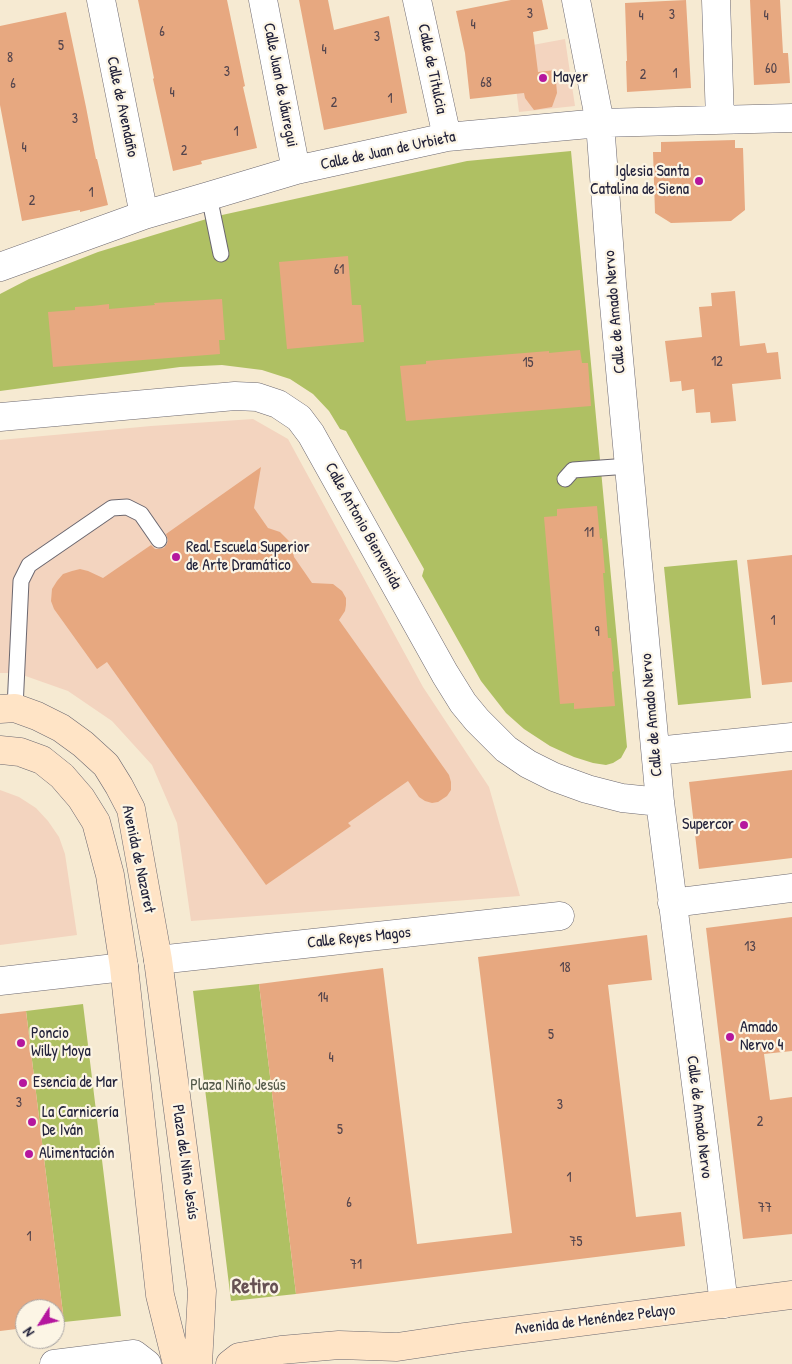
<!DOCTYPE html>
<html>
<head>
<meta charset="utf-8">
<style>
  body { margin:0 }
  #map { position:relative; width:792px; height:1364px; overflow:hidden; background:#f6ead2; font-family:"Patrick Hand",sans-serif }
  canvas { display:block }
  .north { position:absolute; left:15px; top:1299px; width:50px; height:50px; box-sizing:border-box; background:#fcf5e5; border:1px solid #a5a1a1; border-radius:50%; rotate:235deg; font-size:14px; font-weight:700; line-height:20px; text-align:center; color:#22223b }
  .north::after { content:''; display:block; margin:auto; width:18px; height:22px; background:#b5179e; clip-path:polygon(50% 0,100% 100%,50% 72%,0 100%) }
</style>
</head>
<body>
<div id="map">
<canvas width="792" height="1364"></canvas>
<div class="north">N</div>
</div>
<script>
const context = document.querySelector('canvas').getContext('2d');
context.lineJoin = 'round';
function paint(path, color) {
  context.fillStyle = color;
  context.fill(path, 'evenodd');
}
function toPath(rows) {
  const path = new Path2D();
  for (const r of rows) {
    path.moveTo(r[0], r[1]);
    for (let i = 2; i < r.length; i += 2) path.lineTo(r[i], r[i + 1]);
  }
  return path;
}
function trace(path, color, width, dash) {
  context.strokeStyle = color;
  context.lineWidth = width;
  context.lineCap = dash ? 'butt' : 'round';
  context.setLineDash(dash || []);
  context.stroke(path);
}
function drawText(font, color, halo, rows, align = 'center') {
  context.font = font + ' "Patrick Hand",sans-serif';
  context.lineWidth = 4.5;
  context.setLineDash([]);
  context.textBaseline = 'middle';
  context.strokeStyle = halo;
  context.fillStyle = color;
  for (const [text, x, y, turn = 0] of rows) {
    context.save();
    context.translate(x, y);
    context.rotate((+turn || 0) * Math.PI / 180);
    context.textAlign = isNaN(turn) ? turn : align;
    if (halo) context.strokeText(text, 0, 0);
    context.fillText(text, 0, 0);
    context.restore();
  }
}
paint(toPath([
  [565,39,575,106,519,112,511,49],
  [253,419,288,439,423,687,489,787,520,896,191,921,177,823,152,765,112,721,68,691,17,673,0,673,0,440,151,426],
  [0,790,19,797,36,808,48,821,59,837,65,854,77,935,0,945]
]), '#f3d4bf');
paint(toPath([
  [571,151,627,747,621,758,613,763,606,765,593,763,574,757,550,746,524,729,506,713,481,681,422,576,424,569,346,431,340,429,329,411,313,394,290,379,262,370,222,365,180,367,0,391,0,294,29,279,98,252,213,217,467,161],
  [737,560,751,698,678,705,664,567],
  [259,984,296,1294,231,1301,193,991],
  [83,1004,121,1316,64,1322,26,1011]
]), '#afc063');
paint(toPath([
  [138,0,227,0,245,86,243,87,257,148,201,161,202,164,173,171,153,79,154,78],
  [299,0,328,0,334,30,389,16,407,113,324,130],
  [511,0,542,0,548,29,533,32,538,72,555,70,557,93,552,107,534,110,525,98,524,93,470,99,465,53,456,11],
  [686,0,691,88,627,92,626,61,627,61,625,3],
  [750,0,780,0,783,53,788,53,790,83,754,85],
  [66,12,86,107,96,159,97,159,108,205,80,212,80,210,22,221,0,105,0,26],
  [735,140,735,148,743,148,745,210,731,221,671,223,655,213,653,152,661,152,661,142],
  [348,256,352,305,361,305,364,342,287,349,279,262],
  [735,291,740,346,765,343,767,353,778,352,781,379,732,384,736,421,711,423,710,412,696,413,694,389,682,391,681,381,670,382,665,341,702,337,699,307,712,306,711,293],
  [222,299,225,340,219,340,220,354,53,367,48,312,75,310,75,307,92,306,109,304,109,309,155,305,154,303],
  [580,350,582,363,588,363,591,406,406,421,400,366,426,364,426,361,549,351,549,353],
  [261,467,254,508,268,528,280,532,289,541,292,547,294,557,312,583,333,584,342,591,346,598,346,605,345,611,339,620,449,775,451,782,451,790,447,796,438,802,432,803,425,801,419,797,408,781,348,823,351,826,266,885,107,662,97,669,54,609,51,601,52,589,57,581,63,574,72,571,80,569,88,571,103,578,151,545,155,549,159,549,164,548,167,544,168,540,166,534],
  [597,506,600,539,602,538,605,573,603,573,608,638,611,638,614,671,612,672,615,706,574,709,574,703,560,704,544,517,557,516,557,509],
  [792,555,792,682,762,685,747,560],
  [792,770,792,858,699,869,689,782],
  [792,917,792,1051,764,1054,770,1100,792,1097,792,1234,743,1239,706,928],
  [647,935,652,980,608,985,636,1217,681,1212,685,1246,296,1294,259,984,383,968,417,1244,512,1233,478,957],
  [26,1011,64,1322,55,1324,55,1309,25,1309,25,1328,0,1331,0,1014]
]), '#e7a880');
const lane = toPath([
  [209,196,221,254],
  [565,479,573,470,629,466],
  [15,708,21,581,29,565,112,508,127,507,141,514,159,540]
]);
const street = toPath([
  [101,0,144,215],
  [263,0,296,170],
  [417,0,447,137],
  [576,0,600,123,612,283,660,802,724,1304],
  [716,0,720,120],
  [0,267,144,215,209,196,296,170,447,137,600,123,792,118],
  [0,417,235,396,257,397,278,404,299,418,311,434,445,674,463,703,477,720,506,749,528,764,554,777,587,789,622,798,660,802],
  [656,751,792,737],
  [672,903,792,888],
  [158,960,560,916],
  [0,981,124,967],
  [54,1364,134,1354,147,1364]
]);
const secondary = toPath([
  [0,709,15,708,37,716,61,728,83,744,106,765,119,786,131,809,158,960,202,1291,198,1364],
  [0,750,20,752,42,760,62,776,81,798,96,822,110,875,124,967,160,1295,177,1364],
  [230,1364,239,1357,281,1350,339,1345,397,1347,464,1337,792,1295]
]);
trace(lane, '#6c6870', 17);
trace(street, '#6c6870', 29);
trace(secondary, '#6c6870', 29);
trace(lane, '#fff', 15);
trace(street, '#fff', 28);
trace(secondary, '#ffe4c6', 28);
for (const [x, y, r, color] of [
  [543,78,5,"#b5179e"],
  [699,181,5,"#b5179e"],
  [176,557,5,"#b5179e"],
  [744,825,5,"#b5179e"],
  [730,1037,5,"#b5179e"],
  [21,1043,5,"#b5179e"],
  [23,1083,5,"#b5179e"],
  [32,1122,5,"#b5179e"],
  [29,1154,5,"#b5179e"]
]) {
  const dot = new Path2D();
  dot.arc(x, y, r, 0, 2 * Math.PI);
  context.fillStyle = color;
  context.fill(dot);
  trace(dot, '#fcf5e5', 2);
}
drawText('14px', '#53444c', null, [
  ["3",530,14],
  ["3",672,15],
  ["4",641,16],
  ["4",766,16],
  ["4",473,25],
  ["6",162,32],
  ["3",377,37],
  ["5",61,46],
  ["4",324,50],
  ["8",10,58],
  ["60",771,69],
  ["3",227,72],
  ["1",675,74],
  ["2",643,75],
  ["68",486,83],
  ["6",13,84],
  ["4",172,93],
  ["1",390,99],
  ["2",334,103],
  ["3",75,119],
  ["1",236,132],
  ["4",24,148],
  ["2",184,151],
  ["1",91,193],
  ["2",32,201],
  ["61",339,270],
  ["12",717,362],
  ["15",528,363],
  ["11",589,533],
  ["1",773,621],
  ["9",597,632],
  ["13",750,947],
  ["18",565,968],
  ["14",323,998],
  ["5",551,1035],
  ["4",331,1058],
  ["3",19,1103],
  ["3",560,1105],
  ["2",760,1122],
  ["5",340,1130],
  ["1",569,1178],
  ["6",349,1203],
  ["77",765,1208],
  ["1",29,1237],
  ["75",576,1242],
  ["71",356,1265]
]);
drawText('16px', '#22223b', '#fcf5e5', [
  ["Calle de Titulcia",432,69,78],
  ["Calle Juan de Jáuregui",280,85,79],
  ["Calle de Avendaño",122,107,78],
  ["Calle de Juan de Urbieta",388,151,-12],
  ["Calle de Amado Nervo",615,312,-95],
  ["Calle Antonio Bienvenida",363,526,61],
  ["Calle de Amado Nervo",652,715,-95],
  ["Avenida de Nazaret",138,859,78],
  ["Calle Reyes Magos",359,938,-6],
  ["Calle de Amado Nervo",699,1117,83],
  ["Plaza del Niño Jesús",185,1162,82],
  ["Avenida de Menéndez Pelayo",595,1320,-7]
]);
drawText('16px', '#22223b', '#fcf5e5', [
  ["Mayer",553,78],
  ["Iglesia Santa",689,172,"right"],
  ["Catalina de Siena",689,190,"right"],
  ["Real Escuela Superior",186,548],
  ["de Arte Dramático",186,566],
  ["Supercor",734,825,"right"],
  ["Amado",740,1028],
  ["Nervo 4",740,1046],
  ["Poncio",31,1034],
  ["Willy Moya",31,1052],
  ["Esencia de Mar",33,1083],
  ["La Carnicería",42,1113],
  ["De Iván",42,1131],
  ["Alimentación",39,1154]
], 'left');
drawText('16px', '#535949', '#fcf5e5', [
  ["Plaza Niño Jesús",238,1086]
]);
drawText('bold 21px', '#675153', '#fcf5e5', [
  ["Retiro",255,1287]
]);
</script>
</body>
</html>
